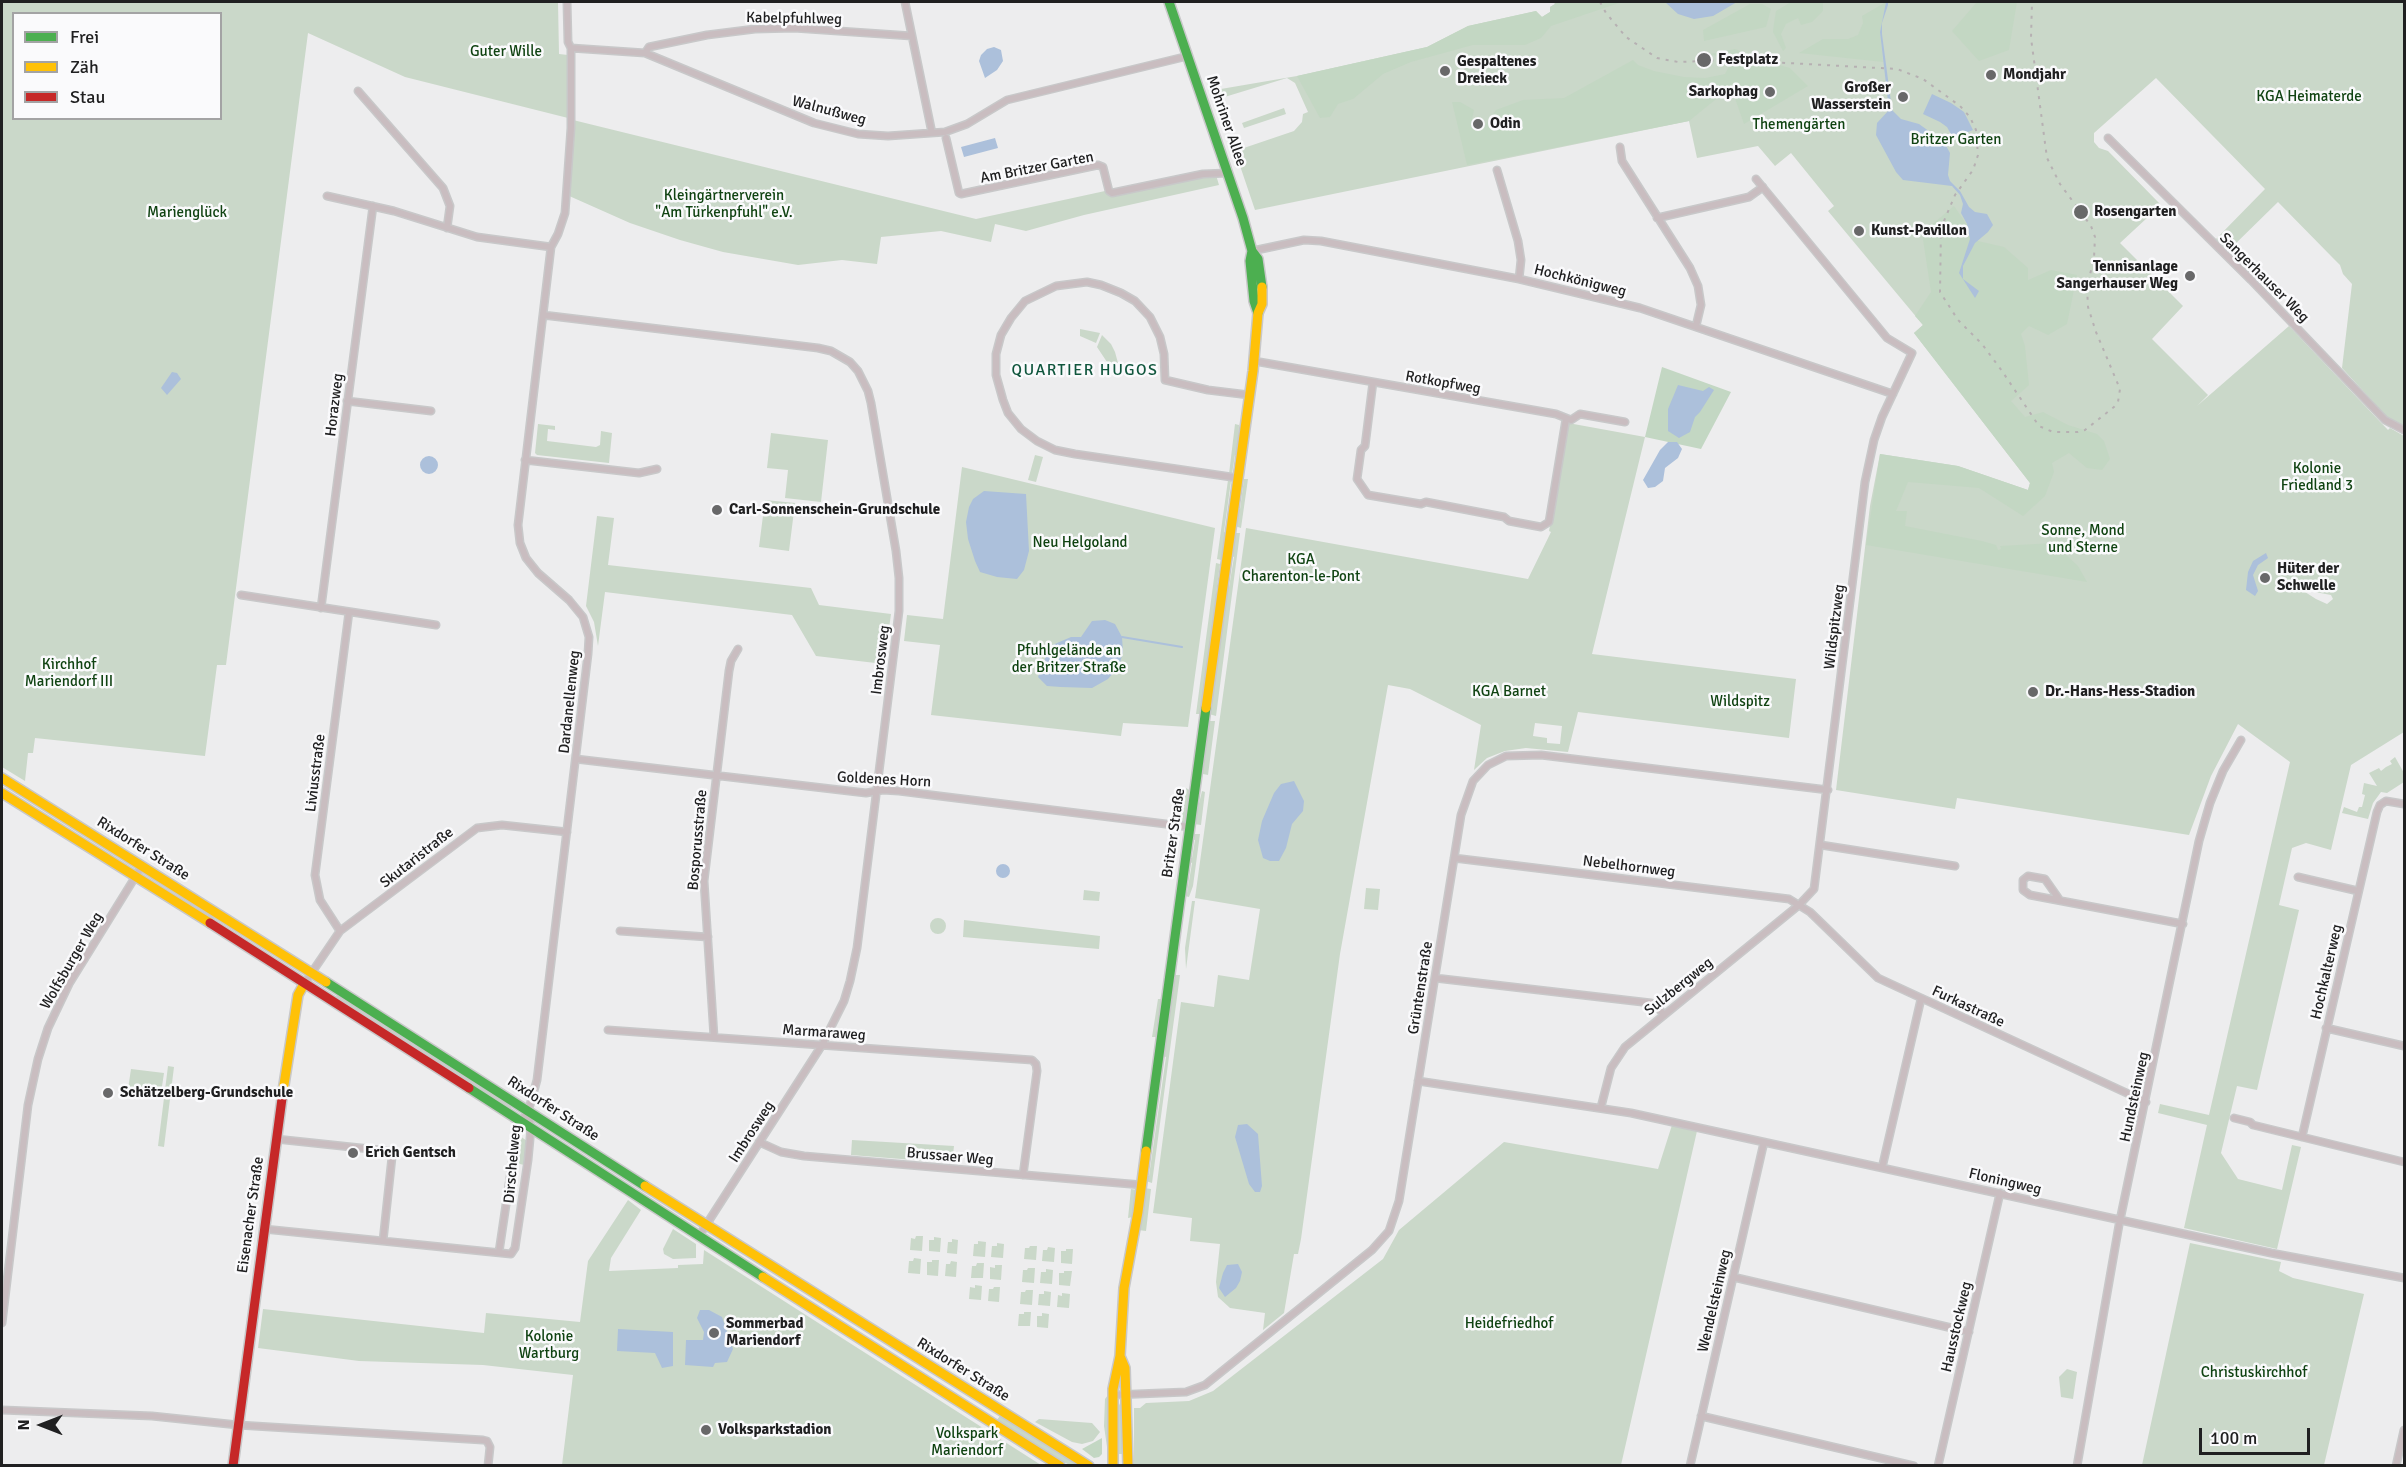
<!DOCTYPE html>
<html>
<head>
<meta charset="utf-8">
<style>
  body { margin:0 }
  #map { position:relative; width:2406px; height:1467px; overflow:hidden; background:#ededee; font-family:Signika,sans-serif }
  canvas { display:block }
  .frame { position:absolute; inset:0; border:3px solid #202021; pointer-events:none }
  .legend { position:absolute; left:12px; top:12px; width:210px; height:108px; box-sizing:border-box; background:#fafafc; border:2px solid #a3a3a4; margin:0; padding:8px 10px; list-style:none; font-size:18px; color:#202021 }
  .legend li { display:flex; align-items:center; gap:12px; height:30px }
  .legend b { width:30px; border:2px solid #a3a3a4 }
  .north { position:absolute; left:12px; top:1395px; width:60px; height:60px; -webkit-text-stroke:4px #fafafc; paint-order:stroke; rotate:270deg; font-size:16px; font-weight:700; line-height:24px; text-align:center; color:#202021 }
  .north::after { content:''; display:block; margin:auto; width:21px; height:27px; background:#202021; clip-path:polygon(50% 0,100% 100%,50% 72%,0 100%) }
  .scale { position:absolute; left:2199px; top:1428px; width:111px; height:27px; box-sizing:border-box; border:3px solid #202021; border-top:0; padding-left:8px; font-size:18px; line-height:21px; white-space:nowrap; color:#202021; -webkit-text-stroke:4px #fafafc; paint-order:stroke }
</style>
</head>
<body>
<div id="map">
<canvas width="2406" height="1467"></canvas>
<div class="frame"></div>
<ul class="legend">
<li><b style="height:8px;background:#4caf50"></b>Frei</li>
<li><b style="height:8px;background:#ffc107"></b>Zäh</li>
<li><b style="height:8px;background:#c62828"></b>Stau</li>
</ul>
<div class="north">N</div>
<div class="scale">100 m</div>
</div>
<script>
const context = document.querySelector('canvas').getContext('2d');
context.lineJoin = 'round';
function paint(path, color) {
  context.fillStyle = color;
  context.fill(path, 'evenodd');
}
function toPath(rows) {
  const path = new Path2D();
  for (const r of rows) {
    if (r.length === 3) {
      path.moveTo(r[0] + r[2], r[1]);
      path.arc(r[0], r[1], r[2], 0, 2 * Math.PI);
      continue;
    }
    path.moveTo(r[0], r[1]);
    for (let i = 2; i < r.length; i += 2) path.lineTo(r[i], r[i + 1]);
  }
  return path;
}
function trace(path, color, width, dash) {
  context.strokeStyle = color;
  context.lineWidth = width;
  context.lineCap = dash ? 'butt' : 'round';
  context.setLineDash(dash || []);
  context.stroke(path);
}
function drawText(font, color, halo, rows, align = 'center') {
  context.font = font + ' Signika,sans-serif';
  context.lineWidth = 5;
  context.setLineDash([]);
  context.textBaseline = 'middle';
  context.strokeStyle = halo;
  context.fillStyle = color;
  for (const [text, x, y, turn = 0] of rows) {
    context.save();
    context.translate(x, y);
    context.rotate((+turn || 0) * Math.PI / 180);
    context.textAlign = isNaN(turn) ? turn : align;
    if (halo) context.strokeText(text, 0, 0);
    context.fillText(text, 0, 0);
    context.restore();
  }
}
paint(toPath([
  [2,2,558,2,559,54,568,55,568,118,405,77,308,33,226,665,217,665,205,756,35,738,33,753,28,753,25,781,2,767],
  [14,14,220,14,220,118,14,118],
  [1554,2,2404,2,2404,428,2389,419,2342,368,2352,284,2343,274,2340,265,2331,256,2278,202,2228,251,2216,239,2265,189,2156,78,2094,133,2094,142,2099,148,2108,151,2161,205,2120,243,2183,306,2152,339,2208,395,2197,406,2289,326,2388,430,2390,428,2404,436,2404,732,2351,765,2331,850,2306,843,2292,848,2279,905,2299,910,2257,1090,2237,1086,2221,1153,2238,1179,2282,1190,2292,1145,2301,1147,2277,1249,2184,1228,2207,1125,2158,1113,2160,1104,2209,1115,2290,762,2238,724,2211,776,2189,835,1957,798,1955,809,1836,790,1870,506,1880,454,1958,466,2028,490,2030,483,1914,333,1923,325,1828,211,1834,206,1791,153,1775,166,1758,146,1697,158,1689,121,1255,210,1235,151,1294,131,1302,122,1303,114,1308,112,1295,83,1287,78,1218,99,1215,90,1297,76,1427,47,1468,26,1536,11,1542,17,1550,12,1550,7,1555,4],
  [2291,577,2315,592,2331,595,2333,599,2327,604,2316,599,2305,592],
  [1284,108,1286,114,1244,128,1242,123],
  [573,120,976,219,1105,191,1114,196,1216,175,1219,185,1084,215,1026,231,995,224,991,242,941,231,881,237,877,264,842,260,798,265,723,252,680,240,630,223,567,195],
  [1080,329,1100,333,1096,343,1080,336],
  [1102,335,1111,344,1115,352,1118,363,1111,368,1097,347],
  [1568,423,1645,437,1592,654,1796,679,1789,738,1578,712,1568,752,1526,748,1505,751,1487,758,1474,770,1481,725,1410,689,1388,685,1340,954,1301,1239,1298,1254,1294,1254,1284,1313,1263,1330,1265,1313,1230,1308,1218,1297,1216,1282,1220,1244,1190,1241,1192,1218,1153,1213,1181,1002,1214,1007,1218,975,1249,980,1260,909,1195,898,1246,528,1528,579,1551,532,1549,531],
  [1535,723,1562,726,1560,744,1547,743,1547,738,1533,736],
  [538,424,555,426,555,430,548,429,547,441,596,447,600,445,601,431,612,433,609,463,537,455,535,453],
  [1235,424,1239,425,1238,455,1235,455,1232,474,1229,474],
  [771,433,828,440,821,502,785,498,788,470,767,468],
  [1035,455,1043,457,1036,482,1028,480],
  [962,467,1215,528,1188,727,1123,723,1121,736,931,715,940,645,904,641,907,615,943,619],
  [1244,479,1248,479,1241,528,1235,526,1237,509,1240,509],
  [1228,480,1231,481,1224,532,1227,533,1221,560,1217,559],
  [765,500,795,503,789,551,759,547],
  [597,516,614,518,608,565,811,588,819,605,891,614,884,664,816,656,792,615,605,592,598,646,594,622,586,606],
  [1234,533,1240,533,1216,716,1209,714,1226,587,1229,587,1234,557,1231,556],
  [1216,563,1220,564,1216,594,1218,595,1202,714,1196,714],
  [1208,721,1215,721,1208,775,1203,774,1203,757],
  [2395,757,2404,773,2404,782,2387,793,2381,792,2373,803,2368,819,2342,813,2344,807,2357,812,2359,807,2362,807,2365,795,2362,794,2364,783,2377,786,2369,773,2379,768,2381,771,2386,767,2392,764,2390,761],
  [1186,788,1191,791,1185,822,1181,822],
  [1202,791,1205,792,1201,825,1194,824],
  [1193,834,1200,834,1193,886,1189,897,1185,896,1185,893,1187,893,1192,863,1189,862,1190,858,1192,858,1195,840,1192,839],
  [1366,888,1380,889,1378,910,1364,909],
  [1084,890,1100,892,1099,901,1083,900],
  [1192,901,1195,901,1186,969,1185,948],
  [938,926,8],
  [964,920,1100,936,1099,949,963,937],
  [1174,975,1180,975,1152,1183,1146,1181,1147,1176,1149,1176,1166,1057,1163,1056],
  [339,995,512,1104,510,1112,335,997],
  [1158,999,1161,999,1160,1026,1157,1026,1156,1037,1152,1037],
  [168,1066,174,1067,164,1147,158,1146],
  [131,1069,164,1073,161,1093,128,1089],
  [1672,1125,1697,1131,1621,1465,1134,1465,1134,1408,1140,1408,1146,1403,1189,1401,1213,1391,1383,1259,1399,1230,1504,1142,1658,1169],
  [520,1136,527,1141,524,1165,516,1163],
  [852,1140,954,1146,952,1163,851,1155],
  [1144,1188,1151,1189,1146,1231,1138,1230],
  [1131,1189,1138,1190,1133,1217,1128,1218],
  [628,1200,641,1210,611,1258,609,1271,678,1268,678,1265,703,1264,704,1250,1041,1465,562,1465,573,1375,483,1365,359,1361,258,1348,263,1309,484,1333,486,1313,580,1322,588,1261],
  [673,1229,696,1244,696,1258,673,1259,664,1254,663,1249],
  [916,1236,923,1236,922,1251,910,1250,911,1238,915,1239],
  [934,1237,941,1238,940,1252,929,1251,929,1240,934,1240],
  [952,1239,958,1240,957,1254,947,1253,948,1242,952,1242],
  [978,1241,986,1242,985,1257,973,1256,974,1244,978,1244],
  [997,1243,1004,1244,1003,1258,991,1257,992,1246,997,1246],
  [2190,1243,2281,1262,2279,1271,2293,1278,2364,1294,2324,1465,2142,1465],
  [1030,1246,1037,1246,1036,1260,1024,1259,1025,1248,1029,1248],
  [1048,1247,1055,1248,1054,1262,1042,1261,1043,1250,1047,1250],
  [1066,1249,1073,1249,1072,1264,1061,1263,1061,1251,1066,1251],
  [914,1258,921,1259,920,1274,908,1273,909,1261,913,1261],
  [932,1260,939,1260,938,1276,927,1275,927,1262,932,1262],
  [951,1261,957,1262,956,1277,945,1276,946,1264,950,1264],
  [977,1263,984,1263,983,1278,971,1278,972,1266,976,1266],
  [995,1265,1002,1265,1001,1280,990,1279,990,1267,995,1268],
  [1028,1268,1035,1268,1034,1283,1022,1282,1023,1270,1027,1270],
  [1046,1269,1053,1270,1052,1284,1040,1283,1041,1272,1046,1272],
  [1064,1271,1072,1271,1070,1286,1059,1285,1059,1273,1064,1273],
  [975,1285,982,1286,981,1300,969,1299,970,1287,975,1288],
  [994,1287,1000,1287,999,1302,988,1301,989,1289,993,1289],
  [1026,1290,1033,1290,1032,1305,1020,1304,1021,1292,1025,1292],
  [1044,1291,1051,1292,1050,1306,1038,1305,1039,1294,1044,1294],
  [1062,1293,1070,1294,1069,1308,1057,1307,1058,1295,1062,1296],
  [1024,1312,1031,1312,1030,1326,1018,1326,1019,1314,1024,1314],
  [1042,1313,1049,1314,1048,1328,1037,1327,1037,1316,1042,1316],
  [2067,1369,2077,1372,2073,1399,2061,1397,2059,1377],
  [1108,1395,1107,1443,1107,1447,1104,1426,1105,1399],
  [1122,1398,1124,1454,1118,1454,1118,1408],
  [1000,1416,1055,1449,1080,1465,1070,1465,1045,1454,995,1422],
  [1039,1419,1092,1423,1100,1432,1093,1441,1082,1444,1072,1442,1035,1422]
]), '#cad8c9');
paint(toPath([
  [1554,2,1622,2,1551,26,1541,38,1525,45,1473,45,1411,62,1383,74,1353,99,1338,104,1330,117,1320,118,1297,76,1427,47,1468,26,1536,11,1542,17,1550,12,1550,7,1555,4],
  [1791,2,1823,2,1823,11,1812,22,1801,25,1798,18,1786,24,1781,34,1786,48,1783,51,1773,32,1774,23,1776,11],
  [1886,2,1880,32,1883,62,1799,53,1823,39,1848,39,1858,35,1863,23,1862,16],
  [1977,2,2017,2,2009,50,1979,61,1952,31],
  [1750,4,1762,4,1771,9,1766,27,1704,41,1703,30],
  [1735,49,1755,57,1762,66,1779,65,1790,68,1808,86,1744,124,1731,87,1689,121,1467,165,1452,102,1460,102,1474,110,1471,124,1482,130,1496,110,1523,100,1564,98,1633,60,1638,65,1654,71,1684,77,1705,78,1725,74,1732,61,1710,54],
  [1954,206,1978,241,2004,247,2028,268,2028,280,2051,270,2077,275,2067,324,2048,335,2029,326,2021,334,2025,346,2029,385,2011,401,2025,417,2043,412,2068,425,2097,434,2104,441,2110,459,2102,470,2087,468,2069,453,2052,463,2054,472,2045,496,2023,516,1979,488,1908,482,1896,511,1907,511,1905,526,1982,541,1996,545,1998,550,2001,549,2000,546,2053,543,2078,566,2087,582,1866,545,1880,454,1958,466,2028,490,2030,483,1914,333,1923,325,1915,316,1931,292,1922,233],
  [1662,367,1731,392,1701,449,1645,437],
  [1102,1438,1102,1454,1099,1457,1094,1458,1082,1449]
]), '#c3d7c3');
paint(toPath([
  [1665,2,1737,2,1713,16,1694,19,1678,14],
  [1886,2,1888,2,1888,5,1882,23,1882,34,1892,110,1901,119,1919,124,1944,142,1950,153,1948,175,1950,181,1960,191,1969,207,1975,212,1987,214,1993,225,1988,232,1975,243,1963,266,1963,279,1979,291,1975,298,1959,273,1970,239,1967,224,1961,213,1963,204,1960,195,1952,186,1903,180,1896,172,1876,135,1877,123,1889,110,1880,32],
  [994,47,1001,50,1003,61,997,70,985,78,979,61,981,55,987,49],
  [1932,94,1951,103,1964,112,1973,130,1953,138,1947,127,1940,122,1923,114],
  [995,138,998,148,964,157,961,147],
  [172,372,177,373,181,379,167,395,161,388],
  [1678,385,1703,391,1709,387,1714,390,1700,412,1695,417,1690,432,1679,438,1668,431,1668,409],
  [1668,442,1677,442,1682,449,1678,458,1665,468,1663,481,1655,487,1648,488,1643,480,1660,450],
  [429,465,9],
  [984,491,1026,494,1029,551,1024,570,1017,579,997,577,980,572,975,561,968,539,966,522,969,507,973,499],
  [2266,553,2268,558,2258,565,2253,575,2258,591,2255,596,2246,590,2248,572,2253,561],
  [1105,620,1115,624,1122,637,1123,652,1119,666,1108,679,1092,688,1061,687,1047,686,1038,677,1050,646,1071,637,1081,637,1092,621],
  [1294,781,1304,801,1303,811,1292,824,1286,848,1279,861,1270,861,1263,858,1258,840,1262,821,1274,793,1281,784],
  [1003,871,7],
  [1247,1124,1258,1134,1262,1186,1260,1192,1255,1192,1249,1184,1235,1137,1238,1125],
  [1238,1264,1242,1272,1240,1281,1236,1288,1225,1297,1219,1288,1223,1273,1227,1265],
  [700,1310,709,1310,722,1317,733,1349,727,1362,715,1363,713,1367,685,1365,686,1340,703,1340,704,1332,697,1318],
  [618,1329,673,1332,673,1366,662,1368,655,1353,617,1351]
]), '#acc0db');
trace(toPath([
  [1122,637,1182,647]
]), '#acc0db', 2);
const street = toPath([
  [905,2,932,133],
  [571,48,645,53,814,123,858,134,888,136,945,132,967,124,1007,100,1188,56],
  [645,53,649,47,707,35,755,29,794,28,912,36],
  [358,91,443,188,450,206,447,228],
  [946,138,959,193,961,194,1098,165,1103,167,1109,191,1112,193,1203,174,1228,173],
  [2108,138,2251,280,2385,420,2404,430],
  [1620,147,1622,161,1690,268,1698,286,1701,305,1696,326],
  [1497,170,1518,241,1521,260,1519,279],
  [327,196,394,211,477,237,551,247],
  [1657,218,1749,197,1763,187],
  [1252,251,1304,240,1321,241,1519,279,1640,308,1893,394],
  [543,315,818,348,831,351,850,362,858,371,868,391,871,403,896,551,899,578,899,611,857,948,850,981,844,1001,822,1045,699,1236],
  [1254,361,1556,414,1571,420,1580,414,1625,422],
  [1373,382,1365,446,1361,450,1357,479,1368,495,1421,504,1426,502,1504,517,1509,521,1541,527,1549,522,1566,419],
  [347,401,431,411],
  [525,460,639,473,657,469],
  [1238,478,1075,454,1055,450,1037,441,1021,429,1008,413,1003,400,996,375,996,354,1001,335,1011,318,1025,301,1056,286,1087,282,1101,285,1121,293,1135,301,1150,317,1160,337,1164,354,1165,380,1208,390,1249,395],
  [241,595,436,625],
  [321,608,373,206],
  [576,759,866,793,883,790,899,791,1190,827],
  [1821,845,1955,866],
  [1454,858,1789,899,1810,912,1878,978,2146,1102],
  [2298,877,2358,891],
  [2059,899,2045,879,2028,876,2023,880,2023,890,2030,895,2183,924],
  [340,931,320,900,315,875,349,612],
  [620,931,708,937],
  [1435,978,1651,1003,1656,1005,1664,1015],
  [304,984,340,931,477,828,502,825,567,832],
  [2326,1028,2404,1046],
  [608,1030,1032,1060,1036,1064,1037,1071,1023,1175],
  [714,1037,704,881,729,671,731,661,738,649],
  [1418,1081,1631,1113,2271,1253,2404,1278],
  [1601,1107,1611,1068,1625,1047,1799,905,1814,889,1865,482,1874,440,1882,417,1912,353,1887,338,1756,179],
  [2234,1118,2250,1122,2253,1125,2404,1162],
  [2302,1137,2377,812,2380,805,2386,801,2404,804],
  [276,1139,389,1151,392,1157,383,1241],
  [759,1142,781,1152,804,1156,1142,1185],
  [1882,1168,1921,999],
  [264,1229,511,1254,515,1248,528,1160,531,1128,528,1112],
  [499,1252,517,1130,520,1122,528,1112,537,1080,588,654,589,637,583,617,569,600,538,573,526,558,520,543,518,525,551,247,558,234,565,213,571,128,571,48,568,42,567,2],
  [1733,1277,1969,1332],
  [2,1323,28,1105,38,1059,48,1028,69,984,142,866],
  [1113,1395,1186,1392,1205,1385,1372,1250,1389,1231,1399,1201,1461,815,1473,781,1488,765,1506,756,1541,755,1828,790],
  [2,1410,152,1416,238,1425,483,1440,487,1441,490,1447,488,1466],
  [1701,1416,1914,1466],
  [1690,1466,1764,1142],
  [1938,1466,2000,1193],
  [2077,1466,2119,1225,2199,841,2210,803,2223,771,2241,740],
  [2396,1466,2404,1430]
]);
const fast = toPath([
  [1169,2,1243,218,1252,251,1258,259,1262,287],
  [1252,251,1250,261,1254,301,1258,313],
  [326,982,645,1186],
  [469,1088,763,1277],
  [1146,1151,1206,708]
]);
const slow = toPath([
  [1206,708,1253,371,1258,313,1262,304,1262,287],
  [2,778,326,982],
  [2,793,210,923],
  [283,1091,298,995,304,984],
  [645,1186,1089,1466],
  [763,1277,1060,1466],
  [1120,1356,1125,1368,1128,1466],
  [1113,1466,1113,1389,1120,1356,1124,1288,1138,1212,1146,1151]
]);
const jam = toPath([
  [210,923,469,1088],
  [233,1466,283,1091]
]);
trace(street, '#c8c8c9', 9);
trace(fast, '#c8c8c9', 12);
trace(slow, '#c8c8c9', 12);
trace(jam, '#c8c8c9', 12);
trace(street, '#c9bdc0', 6);
trace(fast, '#4caf50', 9);
trace(slow, '#ffc107', 9);
trace(jam, '#c62828', 9);
trace(toPath([
  [1600,2,1606,13,1626,37,1657,58,1678,62,1750,59,1769,62,1897,69,1923,79,1960,106,1970,117,1976,130,1978,155,1973,170,1955,195,1941,228,1940,292,1958,320,1982,344,2002,371,2039,426,2053,432,2078,432,2085,430,2114,407,2118,402,2120,389,2096,332,2088,307,2087,287,2094,258,2095,237,2091,226,2060,184,2047,158,2031,38,2032,2]
]), '#b6b0b2', 2, [3, 6]);
for (const [x, y, r, color] of [
  [1704,60,8,"#686869"],
  [1445,71,6,"#686869"],
  [1991,75,6,"#686869"],
  [1770,92,6,"#686869"],
  [1903,97,6,"#686869"],
  [1478,124,6,"#686869"],
  [2081,212,8,"#686869"],
  [1859,231,6,"#686869"],
  [2190,276,6,"#686869"],
  [717,510,6,"#686869"],
  [2265,578,6,"#686869"],
  [2033,692,6,"#686869"],
  [108,1093,6,"#686869"],
  [353,1153,6,"#686869"],
  [714,1333,6,"#686869"],
  [706,1430,6,"#686869"]
]) {
  const dot = new Path2D();
  dot.arc(x, y, r, 0, 2 * Math.PI);
  context.fillStyle = color;
  context.fill(dot);
  trace(dot, '#fafafc', 2);
}
drawText('15px', '#202021', '#fafafc', [
  ["Kabelpfuhlweg",794,19,1],
  ["Walnußweg",829,111,15],
  ["Mohriner Allee",1226,121,71],
  ["Am Britzer Garten",1037,168,-11],
  ["Sangerhauser Weg",2264,278,45],
  ["Hochkönigweg",1580,281,14],
  ["Rotkopfweg",1443,383,10],
  ["Horazweg",335,405,-83],
  ["Wildspitzweg",1835,627,-83],
  ["Imbrosweg",881,660,-83],
  ["Dardanellenweg",570,702,-84],
  ["Liviusstraße",316,773,-83],
  ["Goldenes Horn",884,780,3],
  ["Britzer Straße",1174,833,-82],
  ["Bosporusstraße",698,840,-85],
  ["Rixdorfer Straße",143,849,32],
  ["Skutaristraße",417,858,-38],
  ["Nebelhornweg",1629,867,7],
  ["Wolfsburger Weg",72,961,-60],
  ["Hochkalterweg",2327,972,-77],
  ["Sulzbergweg",1679,987,-39],
  ["Grüntenstraße",1421,988,-81],
  ["Furkastraße",1968,1007,25],
  ["Marmaraweg",824,1033,4],
  ["Hundsteinweg",2135,1097,-78],
  ["Rixdorfer Straße",553,1109,33],
  ["Imbrosweg",752,1132,-57],
  ["Brussaer Weg",950,1157,5],
  ["Dirschelweg",513,1164,-85],
  ["Floningweg",2005,1182,13],
  ["Eisenacher Straße",251,1215,-82],
  ["Wendelsteinweg",1715,1301,-77],
  ["Hausstockweg",1957,1327,-77],
  ["Rixdorfer Straße",963,1370,32]
]);
drawText('15px', '#104312', '#fafafc', [
  ["Guter Wille",506,52],
  ["KGA Heimaterde",2309,97],
  ["Themengärten",1799,125],
  ["Britzer Garten",1956,140],
  ["Kleingärtnerverein",724,196],
  ["\"Am Türkenpfuhl\" e.V.",724,213],
  ["Marienglück",187,213],
  ["Kolonie",2317,469],
  ["Friedland 3",2317,486],
  ["Sonne, Mond",2083,531],
  ["und Sterne",2083,548],
  ["Neu Helgoland",1080,543],
  ["KGA",1301,560],
  ["Charenton-le-Pont",1301,577],
  ["Pfuhlgelände an",1069,651],
  ["der Britzer Straße",1069,668],
  ["Kirchhof",69,665],
  ["Mariendorf III",69,682],
  ["KGA Barnet",1509,692],
  ["Wildspitz",1740,702],
  ["Heidefriedhof",1509,1324],
  ["Kolonie",549,1337],
  ["Wartburg",549,1354],
  ["Christuskirchhof",2254,1373],
  ["Volkspark",967,1434],
  ["Mariendorf",967,1451]
]);
drawText('bold 15px', '#202021', '#fafafc', [
  ["Festplatz",1718,60],
  ["Gespaltenes",1457,62],
  ["Dreieck",1457,79],
  ["Mondjahr",2003,75],
  ["Großer",1891,88,"right"],
  ["Wasserstein",1891,105,"right"],
  ["Sarkophag",1758,92,"right"],
  ["Odin",1490,124],
  ["Rosengarten",2094,212],
  ["Kunst-Pavillon",1871,231],
  ["Tennisanlage",2178,267,"right"],
  ["Sangerhauser Weg",2178,284,"right"],
  ["Carl-Sonnenschein-Grundschule",729,510],
  ["Hüter der",2277,569],
  ["Schwelle",2277,586],
  ["Dr.-Hans-Hess-Stadion",2045,692],
  ["Schätzelberg-Grundschule",120,1093],
  ["Erich Gentsch",365,1153],
  ["Sommerbad",726,1324],
  ["Mariendorf",726,1341],
  ["Volksparkstadion",718,1430]
], 'left');
context.letterSpacing = '1.5px';
drawText('16px', '#10563d', '#fafafc', [
  ["QUARTIER HUGOS",1085,371]
]);
context.letterSpacing = '0px';
</script>
</body>
</html>
